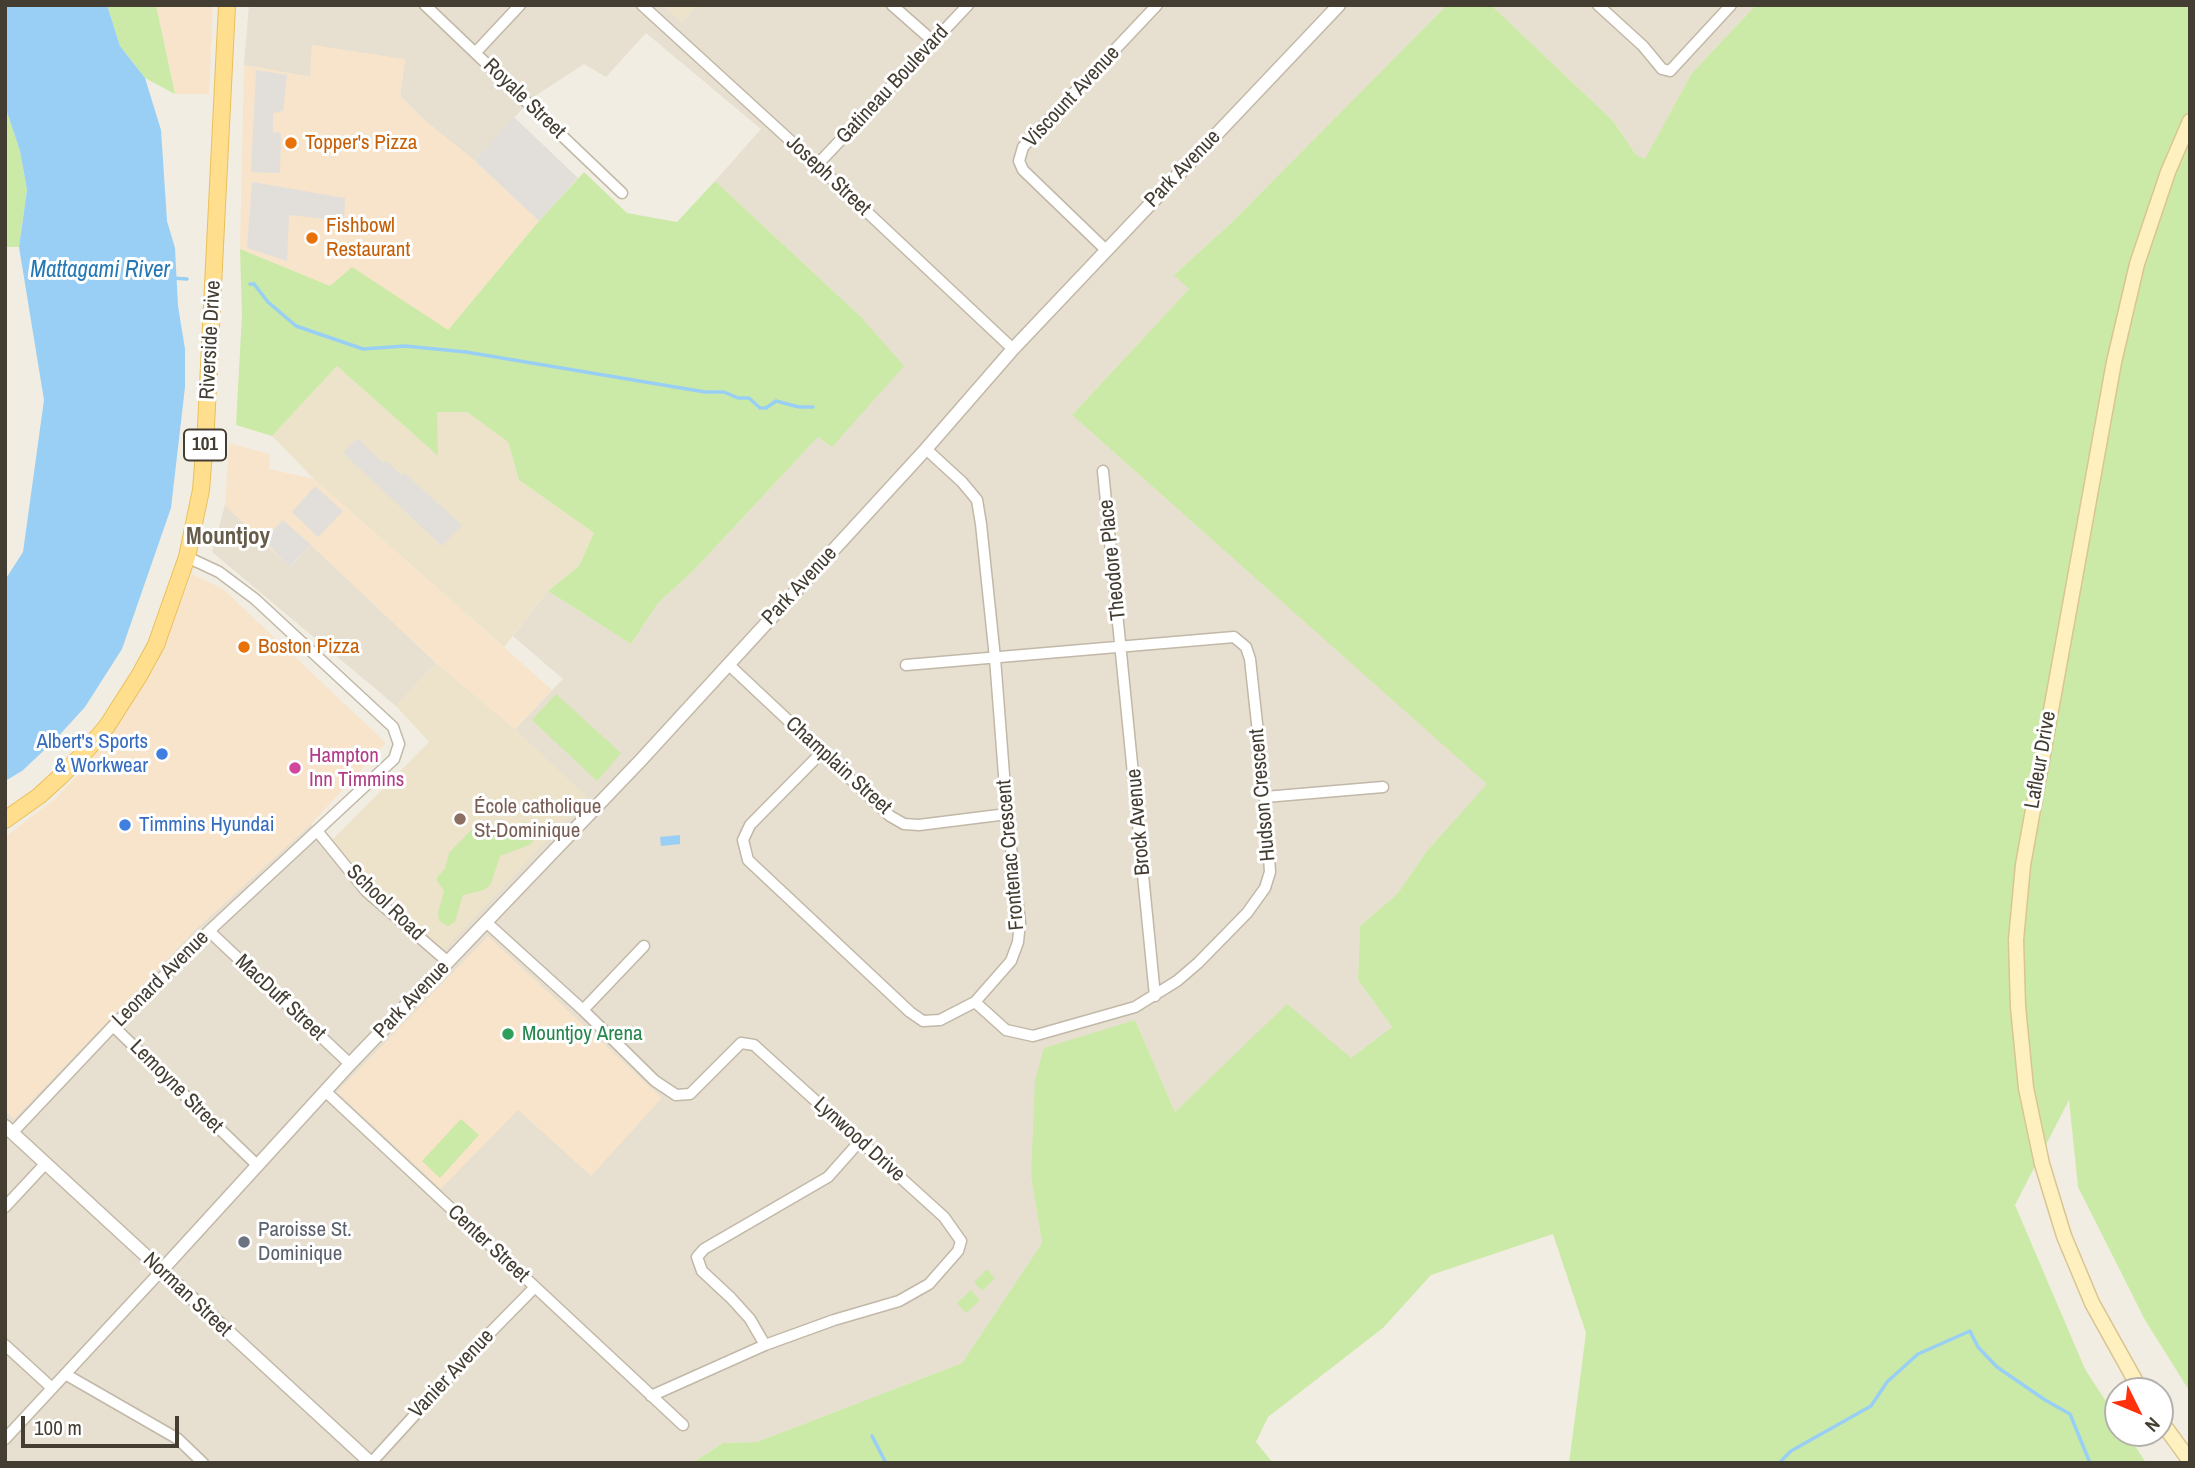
<!DOCTYPE html>
<html>
<head>
<meta charset="utf-8">
<style>
  body { margin:0 }
  #map { position:relative; width:2195px; height:1468px; overflow:hidden; background:#f2ede2; font-family:"Archivo Narrow",sans-serif }
  canvas { display:block }
  .frame { position:absolute; inset:0; border:7px solid #443d32; pointer-events:none }
  .north { position:absolute; left:2104px; top:1377px; width:70px; height:70px; box-sizing:border-box; background:#fff; border:2px solid #b4b1ad; border-radius:50%; rotate:133deg; font-size:19px; font-weight:700; line-height:28px; text-align:center; color:#443d32 }
  .north::after { content:''; display:block; margin:auto; width:24px; height:32px; background:#ff310c; clip-path:polygon(50% 0,100% 100%,50% 72%,0 100%) }
  .scale { position:absolute; left:21px; top:1416px; width:158px; height:32px; box-sizing:border-box; border:4px solid #443d32; border-top:0; padding-left:9px; font-size:21px; line-height:24px; white-space:nowrap; color:#443d32; -webkit-text-stroke:5px #fff; paint-order:stroke }
</style>
</head>
<body>
<div id="map">
<canvas width="2195" height="1468"></canvas>
<div class="frame"></div>
<div class="north">N</div>
<div class="scale">100 m</div>
</div>
<script>
const context = document.querySelector('canvas').getContext('2d');
context.lineJoin = 'round';
function paint(path, color) {
  context.fillStyle = color;
  context.fill(path, 'evenodd');
}
function toPath(rows) {
  const path = new Path2D();
  for (const r of rows) {
    path.moveTo(r[0], r[1]);
    for (let i = 2; i < r.length; i += 2) path.lineTo(r[i], r[i + 1]);
  }
  return path;
}
function trace(path, color, width, dash) {
  context.strokeStyle = color;
  context.lineWidth = width;
  context.lineCap = dash ? 'butt' : 'round';
  context.setLineDash(dash || []);
  context.stroke(path);
}
function drawText(font, color, halo, rows, align = 'center') {
  context.font = font + ' "Archivo Narrow",sans-serif';
  context.lineWidth = 6;
  context.setLineDash([]);
  context.textBaseline = 'middle';
  context.strokeStyle = halo;
  context.fillStyle = color;
  for (const [text, x, y, turn = 0] of rows) {
    context.save();
    context.translate(x, y);
    context.rotate((+turn || 0) * Math.PI / 180);
    context.textAlign = isNaN(turn) ? turn : align;
    if (halo) context.strokeText(text, 0, 0);
    context.fillText(text, 0, 0);
    context.restore();
  }
}
paint(toPath([
  [249,5,664,5,682,22,697,5,1447,5,1230,224,1175,274,1189,289,1072,415,1488,784,1426,852,1398,893,1360,926,1358,980,1392,1027,1351,1058,1224,1066,1175,1112,1135,1020,1031,1177,1042,1243,962,1363,757,1442,723,1443,692,1463,5,1463,5,1110,14,1118,196,929,311,824,354,869,443,950,586,798,515,729,563,679,513,636,548,591,631,644,658,603,694,570,818,437,831,446,860,316,715,181,761,129,646,33,606,77,584,64,532,98,475,161,423,119,400,96,405,60,312,45,311,77,244,65],
  [1491,5,1756,5,1692,73,1645,160,1636,155,1613,121],
  [225,505,290,567,311,545,436,663,396,706,212,552]
]), '#e7dfd0');
paint(toPath([
  [156,5,213,5,209,94,175,94],
  [312,45,405,59,400,96,423,119,475,161,539,221,448,330,331,287,240,249,244,65,310,77],
  [229,443,270,454,269,469,314,479,552,690,515,729,436,663,311,545,289,567,225,505],
  [192,574,223,589,386,743,311,824,196,929,14,1119,5,1110,5,837,56,798,92,760,156,665],
  [488,936,662,1098,591,1176,518,1110,441,1189,337,1092]
]), '#f7e4cb');
paint(toPath([
  [664,5,697,5,682,22],
  [337,366,437,455,437,412,466,411,508,442,519,480,594,533,579,566,548,591,504,647,314,479,272,436],
  [436,663,515,729,587,797,443,951,354,869,332,840,429,742,396,706]
]), '#ede3cb');
paint(toPath([
  [107,5,156,5,175,94,145,78,120,46],
  [1447,5,1491,5,1613,121,1636,155,1645,159,1692,73,1756,5,2190,5,2190,1392,2145,1320,2078,1187,2069,1100,2015,1205,2085,1369,2118,1420,2118,1433,2127,1433,2146,1463,1569,1463,1586,1333,1553,1234,1431,1275,1383,1328,1268,1417,1256,1442,1273,1463,692,1463,723,1443,757,1442,962,1363,1042,1243,1031,1177,1035,1080,1044,1048,1135,1020,1175,1112,1287,1004,1351,1058,1392,1027,1358,980,1360,926,1398,893,1426,852,1487,784,1072,415,1189,289,1174,275,1230,224],
  [5,106,20,151,27,190,19,247,5,247],
  [584,172,627,213,677,222,715,181,860,316,904,366,832,447,818,437,694,570,658,603,631,644,548,591,579,566,594,533,519,480,508,442,467,412,437,412,438,456,337,366,272,436,236,425,242,314,240,249,330,286,352,267,448,330,539,221],
  [556,694,621,753,597,781,532,720],
  [524,822,533,826,535,839,529,845,500,856,491,884,484,890,463,895,455,922,448,926,439,921,438,912,444,891,436,879,445,868,449,853,476,825,491,835],
  [461,1119,479,1135,440,1178,422,1161],
  [987,1269,995,1278,982,1291,974,1282],
  [971,1290,980,1300,966,1313,957,1303]
]), '#cceaa7');
paint(toPath([
  [256,70,287,75,283,111,273,113,273,132,281,133,280,173,251,172],
  [514,117,578,178,539,221,475,161],
  [252,182,345,198,344,221,289,215,287,261,247,248],
  [357,438,383,463,387,461,401,475,404,473,462,525,442,546,343,453],
  [315,486,343,511,318,537,292,512],
  [283,520,311,545,289,567,264,540]
]), '#e2dfdb');
paint(toPath([
  [5,5,107,5,120,46,145,78,161,130,167,221,175,248,178,306,185,349,185,387,171,508,122,649,85,707,54,741,22,771,5,781,5,580,23,552,44,400,19,247,27,190,20,151,5,106],
  [680,835,680,844,661,846,660,837]
]), '#99cff4');
trace(toPath([
  [172,278,187,279],
  [250,284,254,284,268,302,296,326,363,349,405,346,466,352,705,392,724,392,738,398,749,398,760,408,766,408,776,401,799,407,813,407],
  [872,1436,886,1463],
  [1779,1463,1791,1451,1871,1406,1887,1382,1918,1354,1970,1331,1978,1347,1997,1367,2045,1400,2070,1414,2090,1463]
]), '#99cff4', 3.5);
const minor = toPath([
  [425,5,622,193],
  [642,5,817,165,1013,349],
  [892,5,934,42],
  [1598,5,1643,46,1662,69,1670,71,1731,5],
  [476,52,520,5],
  [817,165,968,5],
  [1106,250,1023,170,1019,161,1023,147,1157,5],
  [1103,471,1155,996],
  [728,664,890,816,904,824,919,825,1007,814],
  [906,665,1234,637,1246,647,1250,659,1265,797,1270,872,1265,888,1247,913,1198,963,1177,981,1135,1007,1033,1036,1006,1030,975,1002],
  [822,752,750,825,743,840,748,860,910,1012,923,1021,940,1020,975,1002,1011,961,1018,942,1020,922,1007,814,995,658,981,524,977,500,962,482,926,449],
  [1265,797,1383,787],
  [318,832,366,891,448,962],
  [486,922,583,1010,655,1081,676,1095,690,1094,741,1043,754,1045,944,1217,961,1241,958,1251,929,1284,899,1301,834,1320,765,1345,651,1396],
  [209,931,350,1064],
  [583,1010,644,946],
  [113,1026,257,1165],
  [325,1091,683,1425],
  [12,1133,113,1026,209,931,394,759,399,744,393,727,255,599,219,572,187,557],
  [5,1207,46,1163],
  [5,1345,52,1388],
  [765,1345,750,1319,731,1298,702,1271,697,1257,704,1249,828,1177,860,1141],
  [65,1374,178,1439,203,1463],
  [5,1439,161,1271],
  [371,1463,483,1340,534,1288]
]);
const tertiary = toPath([
  [5,1126,371,1463],
  [161,1271,350,1064,641,760,926,449,1013,349,1339,5]
]);
const secondary = toPath([
  [2141,1391,2092,1303,2064,1236,2042,1164,2026,1088,2018,1007,2016,940,2023,865,2114,362,2137,264,2168,172,2190,121],
  [2160,1420,2190,1461]
]);
const primary = toPath([
  [5,820,39,796,62,775,86,751,107,726,139,676,156,645,187,557,201,490,206,426,227,5]
]);
trace(minor, '#c1b8a7', 13);
trace(tertiary, '#c1b8a7', 15);
trace(secondary, '#d9c590', 17);
trace(primary, '#eabf58', 18);
trace(minor, '#fff', 10);
trace(tertiary, '#fff', 12);
trace(secondary, '#fff0bf', 14);
trace(primary, '#ffdf8e', 16);
for (const [x, y, r, color] of [
  [291,143,7,"#e8710a"],
  [312,238,7,"#e8710a"],
  [244,647,7,"#e8710a"],
  [162,754,7,"#3f7fe0"],
  [295,768,7,"#d1479c"],
  [460,819,7,"#8d6e63"],
  [125,825,7,"#3f7fe0"],
  [508,1034,7,"#2e9e5b"],
  [244,1242,7,"#6b7280"]
]) {
  const dot = new Path2D();
  dot.arc(x, y, r, 0, 2 * Math.PI);
  context.fillStyle = color;
  context.fill(dot);
  trace(dot, '#fff', 2.5);
}
for (const [x, y, w] of [
  [205,445,42]
]) {
  const box = new Path2D();
  box.roundRect(x - w / 2, y - 15.5, w, 31, 5);
  context.fillStyle = '#fff';
  context.fill(box);
  trace(box, '#443d32', 2);
}
drawText('bold 19px', '#443d32', null, [
  ["101",205,445]
]);
drawText('21px', '#443d32', '#fff', [
  ["Gatineau Boulevard",893,85,-47],
  ["Viscount Avenue",1072,97,-47],
  ["Royale Street",524,99,44],
  ["Park Avenue",1183,169,-46],
  ["Joseph Street",828,176,43],
  ["Riverside Drive",211,340,-87],
  ["Theodore Place",1113,560,-96],
  ["Park Avenue",800,586,-47],
  ["Lafleur Drive",2041,760,-80],
  ["Champlain Street",838,766,42],
  ["Hudson Crescent",1263,795,-95],
  ["Brock Avenue",1139,822,-95],
  ["Frontenac Crescent",1011,855,-95],
  ["School Road",385,903,44],
  ["Leonard Avenue",161,979,-45],
  ["MacDuff Street",280,998,43],
  ["Park Avenue",412,1000,-46],
  ["Lemoyne Street",176,1087,45],
  ["Lynwood Drive",859,1140,42],
  ["Center Street",488,1244,43],
  ["Norman Street",187,1295,43],
  ["Vanier Avenue",452,1374,-47]
]);
drawText('21px', '#c56008', '#fff', [
  ["Topper's Pizza",305,143],
  ["Fishbowl",326,226],
  ["Restaurant",326,250],
  ["Boston Pizza",258,647]
], 'left');
drawText('21px', '#366cbe', '#fff', [
  ["Albert's Sports",148,742],
  ["& Workwear",148,766],
  ["Timmins Hyundai",139,825,"left"]
], 'right');
drawText('21px', '#b23c85', '#fff', [
  ["Hampton",309,756],
  ["Inn Timmins",309,780]
], 'left');
drawText('21px', '#785e54', '#fff', [
  ["École catholique",474,807],
  ["St-Dominique",474,831]
], 'left');
drawText('21px', '#27864d', '#fff', [
  ["Mountjoy Arena",522,1034]
], 'left');
drawText('21px', '#5b616d', '#fff', [
  ["Paroisse St.",258,1230],
  ["Dominique",258,1254]
], 'left');
drawText('italic 23px', '#2678b5', '#fff', [
  ["Mattagami River",100,271]
]);
drawText('bold 23px', '#675b49', '#fff', [
  ["Mountjoy",228,538]
]);
</script>
</body>
</html>
